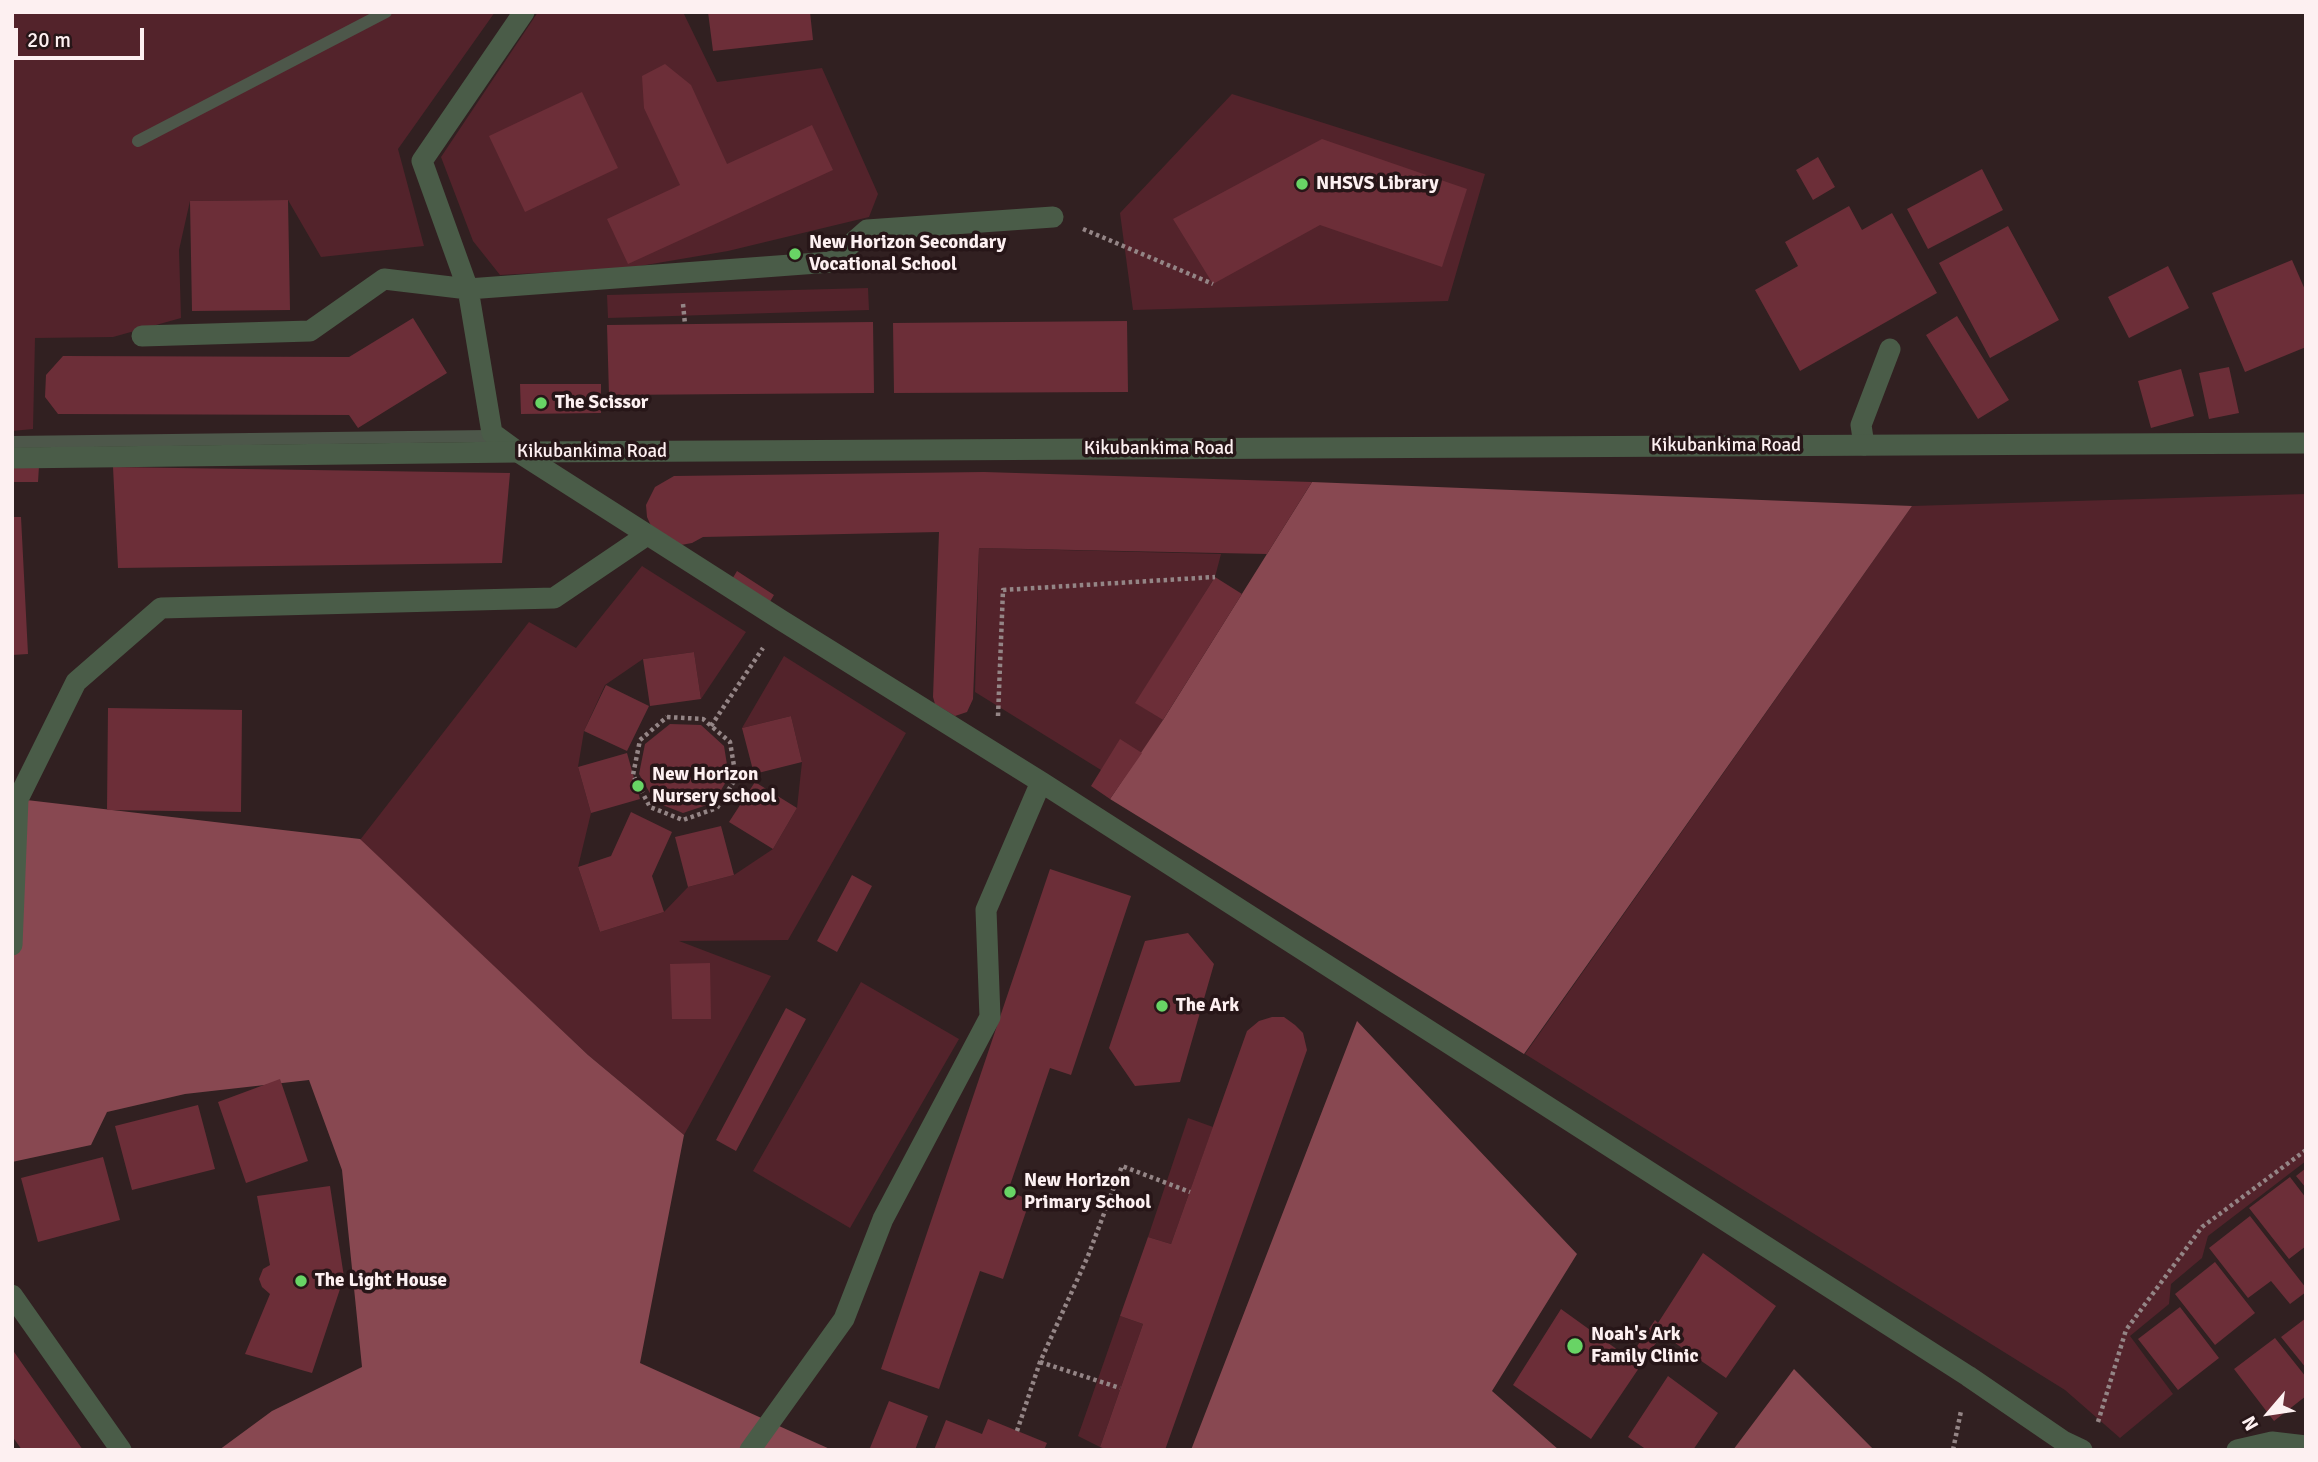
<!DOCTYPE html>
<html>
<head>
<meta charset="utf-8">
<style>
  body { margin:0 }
  #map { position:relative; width:2318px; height:1462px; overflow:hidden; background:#312021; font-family:Signika,sans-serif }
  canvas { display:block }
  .frame { position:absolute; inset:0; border:14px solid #fdf0f1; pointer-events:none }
  .north { position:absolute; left:2234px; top:1378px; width:70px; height:70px; -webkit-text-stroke:5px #271618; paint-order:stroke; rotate:241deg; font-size:19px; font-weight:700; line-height:28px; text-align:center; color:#fdf0f1 }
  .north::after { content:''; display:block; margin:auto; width:24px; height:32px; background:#fdf0f1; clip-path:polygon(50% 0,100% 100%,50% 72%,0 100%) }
  .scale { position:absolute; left:14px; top:28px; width:130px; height:32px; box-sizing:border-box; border:4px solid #fdf0f1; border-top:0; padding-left:9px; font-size:21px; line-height:24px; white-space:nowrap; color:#fdf0f1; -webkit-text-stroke:5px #271618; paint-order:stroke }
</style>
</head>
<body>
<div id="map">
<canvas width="2318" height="1462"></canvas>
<div class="frame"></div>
<div class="north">N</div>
<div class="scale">20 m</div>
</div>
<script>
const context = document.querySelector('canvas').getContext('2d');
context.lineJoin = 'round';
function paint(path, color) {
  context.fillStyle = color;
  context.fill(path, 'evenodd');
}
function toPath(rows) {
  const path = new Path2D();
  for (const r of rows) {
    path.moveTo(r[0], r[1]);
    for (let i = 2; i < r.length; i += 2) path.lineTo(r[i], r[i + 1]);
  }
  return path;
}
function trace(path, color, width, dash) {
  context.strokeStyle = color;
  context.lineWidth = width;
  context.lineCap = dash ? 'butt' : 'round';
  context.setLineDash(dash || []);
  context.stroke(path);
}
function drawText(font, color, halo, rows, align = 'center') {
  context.font = font + ' Signika,sans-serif';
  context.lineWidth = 7;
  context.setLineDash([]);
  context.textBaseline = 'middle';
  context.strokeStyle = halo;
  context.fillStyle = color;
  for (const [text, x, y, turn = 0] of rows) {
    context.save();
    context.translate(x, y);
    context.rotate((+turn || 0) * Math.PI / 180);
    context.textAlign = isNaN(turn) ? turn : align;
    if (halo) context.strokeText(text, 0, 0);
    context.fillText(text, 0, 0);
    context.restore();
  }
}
paint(toPath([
  [12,12,495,12,398,149,424,246,321,257,288,200,190,201,179,250,181,318,113,337,35,338,33,429,12,431],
  [538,12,683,12,717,82,822,68,878,194,869,217,728,251,628,268,500,275,473,241,441,157],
  [1232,94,1485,174,1448,301,1133,310,1120,213],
  [868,288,869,310,608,318,607,295],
  [2306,494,2306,1161,2208,1236,2202,1258,2171,1284,2169,1304,2130,1336,2173,1394,2120,1438,2065,1390,1525,1054,1912,506],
  [979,548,1221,554,1215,577,1136,703,1163,720,1122,783,975,692],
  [642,566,746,632,701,699,694,652,643,659,605,685,584,731,578,767,591,813,578,867,600,932,664,912,688,887,734,875,773,849,797,808,802,762,791,716,742,728,784,656,906,733,788,940,679,941,771,976,684,1135,588,1055,360,840,529,622,576,648],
  [861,982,959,1039,850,1228,753,1171],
  [1188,1118,1213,1127,1171,1244,1148,1237],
  [1120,1316,1143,1324,1100,1447,1078,1436]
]), '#53232b');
paint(toPath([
  [1312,482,1912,506,1524,1054,1110,799,1163,720],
  [18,799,360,839,588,1055,684,1135,640,1363,832,1450,219,1450,272,1411,362,1367,342,1170,309,1080,185,1094,107,1112,91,1145,12,1162,12,945],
  [1357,1021,1577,1254,1492,1391,1559,1450,1191,1450],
  [1794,1369,1874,1450,1733,1450]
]), '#884851');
trace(toPath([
  [138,141,386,12],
  [12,442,489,436]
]), '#4d574a', 12);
paint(toPath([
  [708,12,810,12,813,40,713,51],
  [665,64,691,85,727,164,812,125,833,170,628,264,607,219,680,185,644,108,642,76],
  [582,92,618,168,525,212,489,136],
  [1322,139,1467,189,1442,267,1320,225,1213,284,1173,219],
  [1818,157,1835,187,1813,200,1796,170],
  [1982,169,2003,210,1928,249,1907,209],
  [288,200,290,310,192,311,190,201],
  [1849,206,1862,230,1892,213,1937,293,1800,371,1755,290,1798,266,1785,242],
  [2008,226,2059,320,1990,358,1939,263],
  [2292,260,2306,292,2306,347,2245,372,2212,293],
  [2168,266,2189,308,2129,338,2108,297],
  [1957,316,2009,400,1978,419,1926,335],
  [413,318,447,373,358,428,349,415,58,414,45,397,46,375,63,356,349,357],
  [1127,321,1128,392,894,393,893,323],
  [873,322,874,393,609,395,607,325],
  [2229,367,2239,413,2209,419,2199,373],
  [2181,369,2194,416,2151,428,2138,381],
  [520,384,601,384,601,413,521,414],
  [12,465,39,466,38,482,12,482],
  [113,467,510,473,502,563,118,568],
  [984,472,1312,482,1267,554,979,548,973,699,967,712,955,716,935,704,933,697,939,532,703,537,692,543,681,545,652,528,647,517,646,505,655,487,674,476],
  [12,517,21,517,28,654,12,655],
  [737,571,774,595,768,605,731,581],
  [1215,577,1242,594,1163,720,1135,703],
  [694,652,701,699,650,706,643,659],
  [606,685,649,706,627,751,584,731],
  [108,708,242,710,241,812,107,810],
  [791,716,802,762,754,774,742,728],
  [670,724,701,725,724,746,729,777,713,803,683,813,655,802,639,774,645,744],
  [1120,739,1142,753,1110,799,1091,786],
  [627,753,640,799,591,813,578,767],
  [755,782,797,808,773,849,729,822],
  [631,812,672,832,652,876,664,912,600,932,578,867,611,856],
  [721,826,734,875,688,887,675,837],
  [1050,869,1131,896,1071,1075,1050,1068,1008,1191,1030,1200,1003,1279,980,1271,939,1389,881,1369],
  [852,875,872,886,837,952,817,941],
  [1188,933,1214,964,1180,1082,1135,1086,1109,1048,1145,941],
  [710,963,711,1019,672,1019,670,964],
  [786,1008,806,1019,736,1151,716,1140],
  [1272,1017,1284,1017,1295,1025,1303,1033,1307,1050,1165,1450,1108,1450,1100,1447,1143,1324,1120,1316,1148,1237,1171,1244,1247,1031,1259,1021],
  [280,1079,308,1161,246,1183,218,1102],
  [198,1105,215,1169,132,1190,115,1126],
  [103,1157,120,1220,38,1242,21,1178],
  [2306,1168,2306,1188,2296,1176],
  [2290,1177,2306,1198,2306,1246,2289,1259,2249,1208],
  [330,1186,344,1277,312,1373,245,1354,270,1294,262,1287,259,1279,263,1269,270,1265,257,1196],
  [2250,1216,2306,1288,2306,1292,2290,1304,2271,1281,2248,1298,2209,1248],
  [1703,1253,1776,1306,1726,1378,1662,1334,1591,1439,1513,1385,1561,1309,1629,1358,1655,1320,1658,1323],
  [2215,1262,2255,1313,2215,1345,2175,1294],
  [2180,1307,2219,1358,2178,1390,2138,1339],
  [2306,1318,2306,1368,2281,1337],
  [2275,1338,2306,1377,2306,1396,2274,1421,2234,1369],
  [12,1349,83,1450,22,1450,12,1436],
  [1668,1376,1718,1413,1693,1450,1647,1450,1628,1437],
  [889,1401,928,1416,915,1450,870,1448],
  [988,1419,1047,1443,1044,1450,934,1450,946,1420,982,1434]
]), '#6c2e38');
trace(toPath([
  [1083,229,1213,284],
  [683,304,685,324],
  [998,716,1003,590,1215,577],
  [667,717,703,719,730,742,736,778,717,808,683,820,650,807,633,775,640,740,667,717],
  [711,726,763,648],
  [1040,1362,1120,1388],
  [2098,1422,2126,1330,2202,1227,2306,1150],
  [1017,1431,1040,1362,1088,1256,1122,1166,1190,1192],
  [1953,1450,1961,1411]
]), '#948586', 4.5, [3.5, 3.5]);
trace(toPath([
  [524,12,422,161,468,289,831,262,867,230,1053,217],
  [142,336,310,331,384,279,468,289,492,433,518,452,781,620,1041,782,1968,1376,2063,1441,2082,1450],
  [1864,445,1861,425,1890,349],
  [12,945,18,799,76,682,161,608,554,598,647,535],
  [12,1295,121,1450],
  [750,1450,844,1319,883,1219,990,1017,986,910,1041,782],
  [2237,1450,2272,1442,2306,1446]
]), '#4a5c48', 21);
trace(toPath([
  [12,458,518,452,2306,443]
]), '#4a5c48', 21);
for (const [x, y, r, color] of [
  [1302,184,7,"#68d465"],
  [795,254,7,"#68d465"],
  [541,403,7,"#68d465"],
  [638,786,7,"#68d465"],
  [1162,1006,7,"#68d465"],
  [1010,1192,7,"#68d465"],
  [301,1281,7,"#68d465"],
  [1575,1346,9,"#68d465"]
]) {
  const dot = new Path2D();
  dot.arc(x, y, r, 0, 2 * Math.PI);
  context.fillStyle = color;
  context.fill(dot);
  trace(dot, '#271618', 2.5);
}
drawText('bold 19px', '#fdf0f1', '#271618', [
  ["NHSVS Library",1316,184],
  ["New Horizon Secondary",809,243],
  ["Vocational School",809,265],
  ["The Scissor",555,403],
  ["New Horizon",652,775],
  ["Nursery school",652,797],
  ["The Ark",1176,1006],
  ["New Horizon",1024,1181],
  ["Primary School",1024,1203],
  ["The Light House",315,1281],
  ["Noah's Ark",1591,1335],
  ["Family Clinic",1591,1357]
], 'left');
drawText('19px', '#fdf0f1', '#271618', [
  ["Kikubankima Road",1726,446],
  ["Kikubankima Road",1159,449],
  ["Kikubankima Road",592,452]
]);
</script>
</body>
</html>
